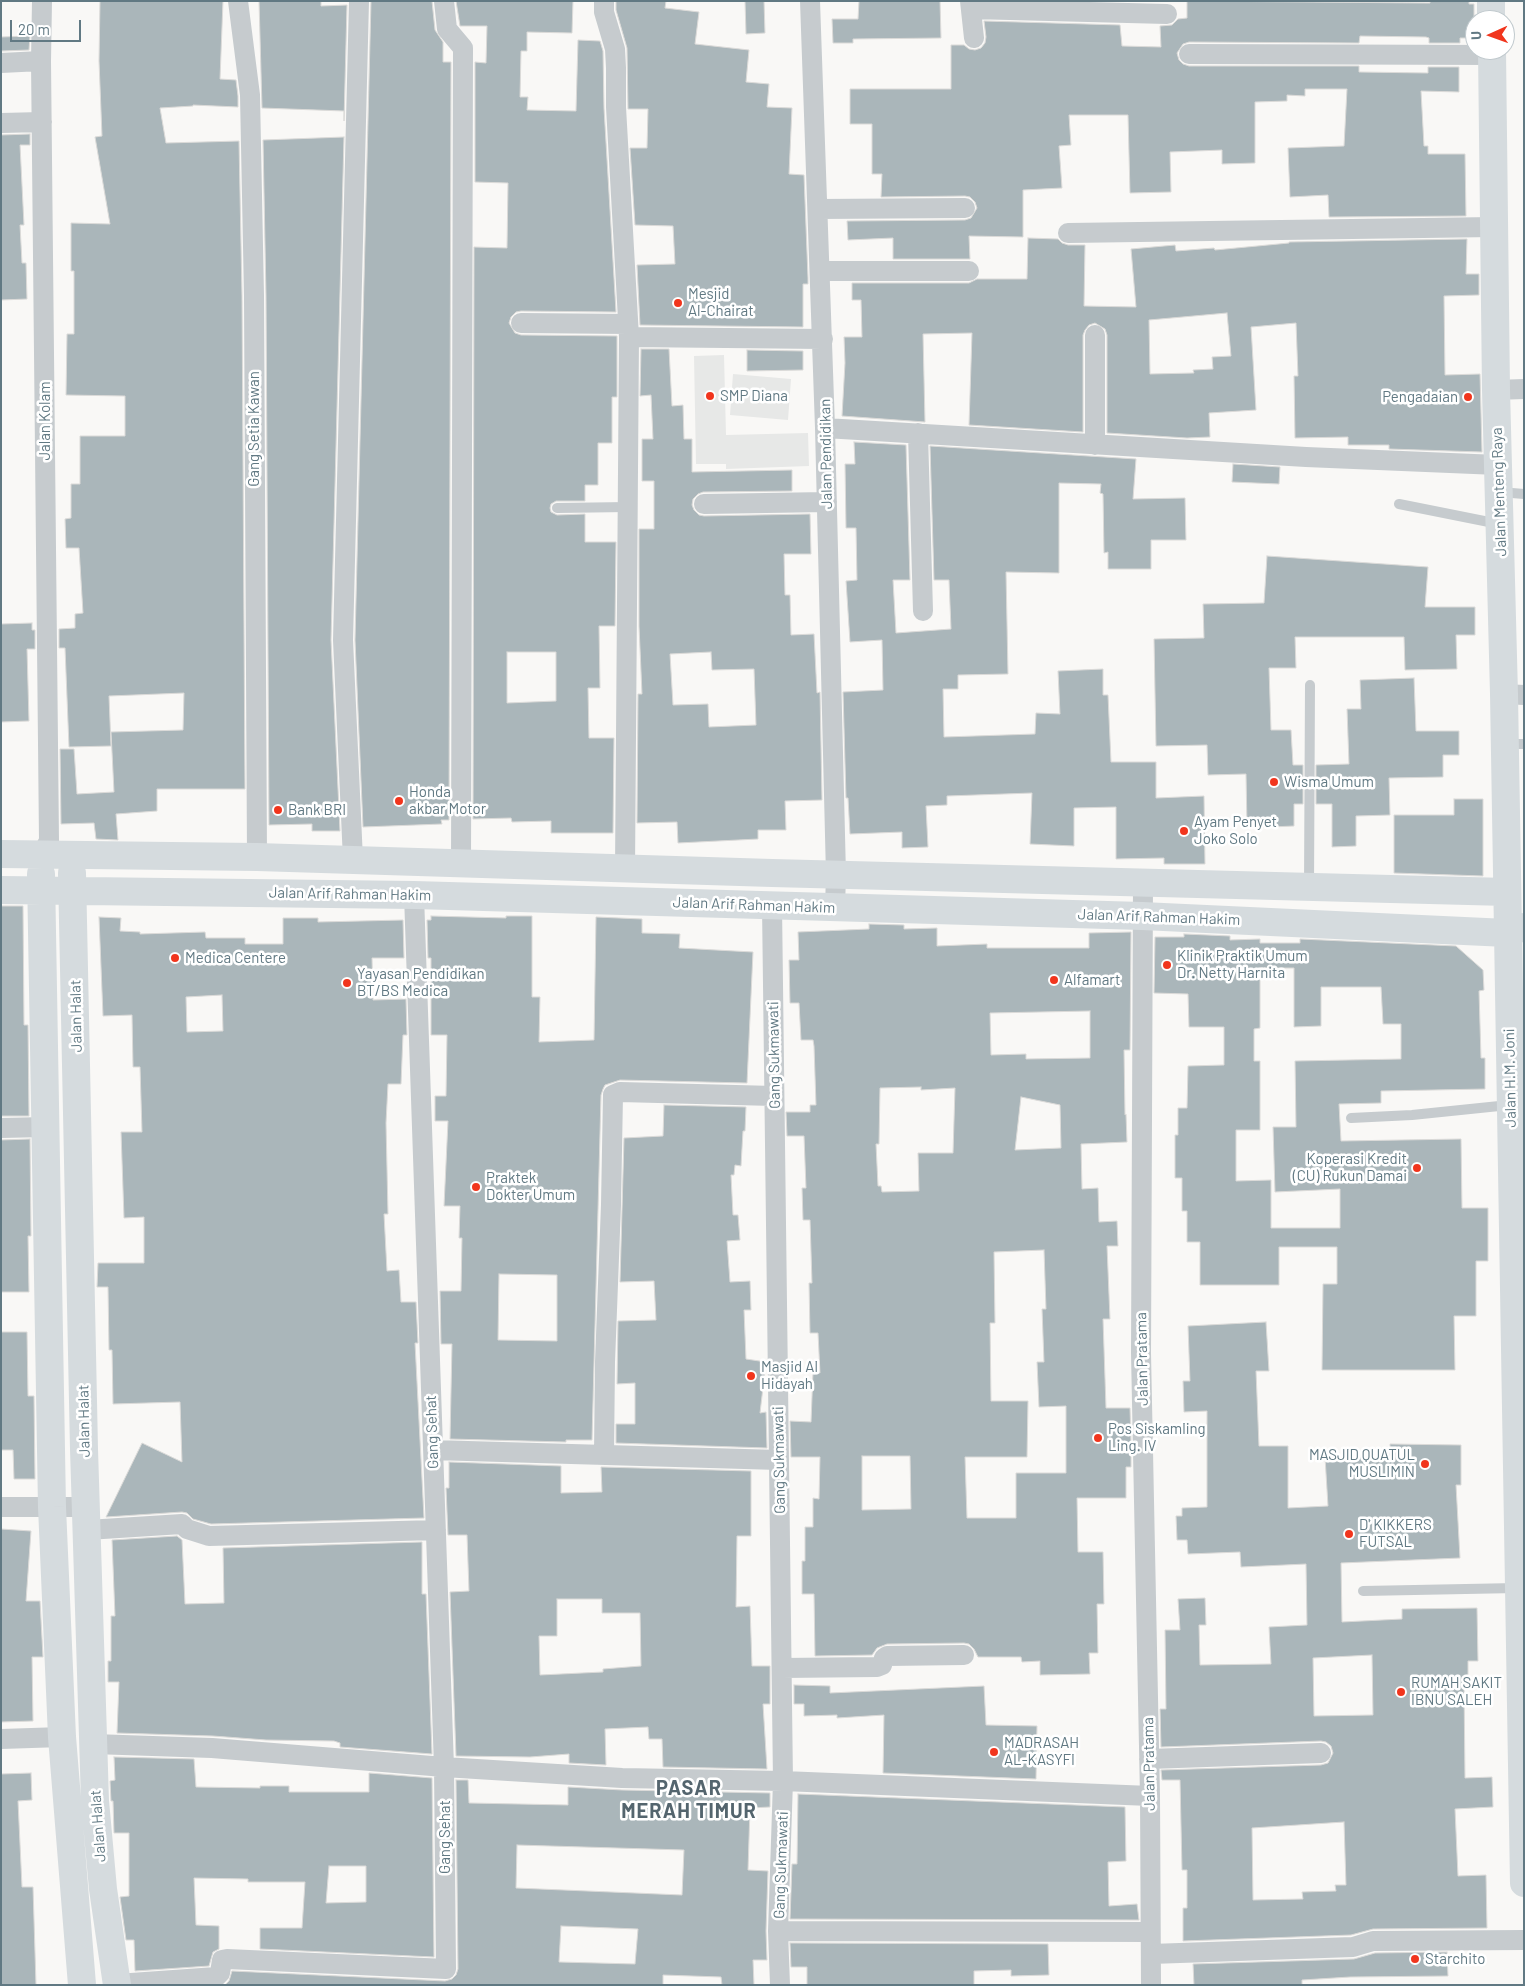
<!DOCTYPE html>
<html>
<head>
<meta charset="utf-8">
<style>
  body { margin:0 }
  #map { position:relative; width:1525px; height:1986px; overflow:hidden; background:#f9f8f6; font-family:Barlow,sans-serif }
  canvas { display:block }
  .frame { position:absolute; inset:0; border:2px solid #617983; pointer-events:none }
  .north { position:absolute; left:1465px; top:10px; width:50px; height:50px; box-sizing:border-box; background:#fff; border:1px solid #c0c9cd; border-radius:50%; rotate:268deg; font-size:14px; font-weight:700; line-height:20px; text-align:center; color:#617983 }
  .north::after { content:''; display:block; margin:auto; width:18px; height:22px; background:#f1351d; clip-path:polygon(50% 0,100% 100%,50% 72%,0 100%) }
  .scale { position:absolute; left:10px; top:20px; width:71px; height:22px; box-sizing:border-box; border:2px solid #617983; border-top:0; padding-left:6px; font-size:15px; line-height:18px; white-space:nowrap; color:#617983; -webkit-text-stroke:4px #fff; paint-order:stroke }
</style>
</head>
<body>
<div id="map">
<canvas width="1525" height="1986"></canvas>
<div class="frame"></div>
<div class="north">U</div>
<div class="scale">20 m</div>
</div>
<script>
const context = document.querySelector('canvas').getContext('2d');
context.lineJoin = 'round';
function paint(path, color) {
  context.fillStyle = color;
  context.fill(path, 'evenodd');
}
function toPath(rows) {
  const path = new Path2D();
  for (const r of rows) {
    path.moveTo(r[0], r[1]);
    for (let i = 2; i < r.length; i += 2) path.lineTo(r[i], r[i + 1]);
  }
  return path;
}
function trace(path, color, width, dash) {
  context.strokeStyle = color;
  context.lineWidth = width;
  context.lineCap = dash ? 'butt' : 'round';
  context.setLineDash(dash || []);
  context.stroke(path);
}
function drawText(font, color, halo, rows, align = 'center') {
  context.font = font + ' Barlow,sans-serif';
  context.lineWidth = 5;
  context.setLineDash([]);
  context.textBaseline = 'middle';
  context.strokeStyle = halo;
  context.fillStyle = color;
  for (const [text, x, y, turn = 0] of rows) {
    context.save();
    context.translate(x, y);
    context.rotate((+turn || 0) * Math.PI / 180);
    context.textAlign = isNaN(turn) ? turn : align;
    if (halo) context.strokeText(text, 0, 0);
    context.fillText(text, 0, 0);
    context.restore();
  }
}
paint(toPath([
  [724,355,726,435,808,433,809,466,726,469,726,464,696,464,694,356],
  [733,374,791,379,788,420,730,415]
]), '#e7e8e7');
const building = toPath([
  [100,1,223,1,220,79,236,80,238,96,238,107,193,105,193,106,160,108,166,143,239,141,242,296,245,789,157,789,157,811,116,814,118,840,96,839,94,823,61,824,60,749,74,749,77,794,114,792,111,732,183,730,184,693,109,696,111,746,69,747,65,648,59,648,59,629,75,628,75,614,83,613,79,548,66,548,65,519,71,518,71,484,80,484,80,436,125,436,125,396,66,395,67,334,74,334,74,271,71,271,71,223,110,224,95,137,102,136,99,61,100,1],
  [259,1,321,1,321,6,347,5,344,121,344,111,262,108,259,1],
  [371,1,432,1,435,30,443,42,443,62,451,62,449,820,441,820,442,824,363,827,355,640,371,1],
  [456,1,573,1,572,33,527,32,527,51,521,51,520,97,528,97,527,110,576,111,578,40,600,41,603,51,604,108,616,312,521,311,516,312,511,317,509,323,515,333,521,335,617,336,617,397,612,397,612,443,598,443,598,485,585,485,585,501,556,501,551,504,550,508,551,512,557,515,585,514,585,542,616,542,615,626,599,626,600,688,588,688,589,738,614,738,613,833,551,833,551,821,512,822,511,818,473,819,474,247,507,248,508,183,475,182,475,62,486,63,487,26,460,26,456,1],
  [507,652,556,652,556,701,507,703,507,652],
  [616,1,666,1,665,8,699,12,695,44,749,50,746,82,769,84,767,107,792,108,789,174,804,175,808,278,808,284,803,284,803,327,640,325,637,265,675,264,673,226,635,225,630,148,647,148,648,109,628,109,627,48,616,10,616,1],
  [745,1,764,1,765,33,746,34,745,1],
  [859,1,940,1,941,38,853,39,853,43,833,43,832,19,858,19,859,1],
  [1187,1,1426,3,1430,3,1430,1,1469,1,1469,4,1474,4,1474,38,1460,38,1460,43,1429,43,1429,38,1426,37,1360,36,1359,43,1189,42,1183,44,1177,53,1179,60,1183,64,1189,66,1359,66,1359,72,1428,73,1428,67,1459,67,1459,92,1421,91,1424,146,1428,146,1428,154,1465,154,1466,216,1329,217,1328,195,1290,197,1288,148,1344,146,1347,89,1305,89,1305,96,1287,95,1287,101,1255,102,1255,163,1222,164,1222,150,1170,152,1171,192,1130,193,1128,115,1069,115,1071,145,1059,146,1062,188,1023,190,1023,237,969,236,970,259,893,259,893,238,848,240,847,221,965,220,971,218,977,208,975,202,970,197,965,196,881,197,882,174,872,174,872,124,850,124,850,89,951,89,951,45,964,45,969,49,975,50,981,48,985,43,986,37,984,21,1120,25,1122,46,1161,47,1160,26,1172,25,1178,19,1187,18,1187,1],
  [30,36,29,50,1,51,1,37,30,36],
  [30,134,30,145,20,145,24,225,20,225,22,263,26,263,27,299,1,300,1,135,30,134],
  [344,137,331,640,340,831,312,831,312,824,269,825,266,296,263,140,344,137],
  [1028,238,1058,239,1062,243,1068,245,1085,245,1084,306,1136,307,1131,249,1175,245,1176,251,1214,248,1215,250,1289,243,1289,242,1467,239,1466,274,1479,274,1479,295,1444,296,1445,375,1480,374,1482,452,1389,449,1389,445,1348,445,1348,437,1295,438,1294,376,1298,376,1296,323,1251,327,1256,410,1209,413,1210,437,1187,438,1107,433,1107,335,1105,329,1095,323,1089,325,1085,330,1083,335,1083,432,969,425,972,333,923,334,925,422,842,416,845,363,844,337,862,337,861,300,852,300,852,283,969,283,977,279,1027,279,1028,238],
  [1227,313,1231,356,1212,357,1213,369,1193,370,1194,373,1150,374,1149,320,1227,313],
  [641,349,669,349,672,406,683,405,684,439,692,439,692,472,792,470,792,491,703,492,698,494,693,499,692,505,694,510,699,515,704,516,810,514,811,554,784,554,785,595,790,595,791,635,814,634,817,693,820,692,822,800,785,801,786,830,758,830,758,839,678,843,677,822,637,823,638,694,642,694,639,626,639,529,654,529,654,481,642,481,642,439,653,439,651,395,640,396,641,349],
  [711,652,712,670,754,669,756,725,709,727,708,704,673,705,670,654,711,652],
  [747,350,803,351,803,370,747,371,747,350],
  [854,442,906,445,910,580,893,580,896,633,951,629,949,580,934,580,930,446,1136,459,1133,499,1185,498,1186,540,1151,540,1151,569,1108,569,1108,552,1104,553,1103,494,1100,493,1101,484,1059,483,1059,573,1006,572,1008,674,958,675,958,689,943,689,944,737,1035,734,1036,713,1060,714,1058,671,1103,669,1103,695,1108,695,1111,762,1156,762,1156,798,1204,796,1205,864,1164,864,1164,858,1116,859,1116,807,1074,808,1074,846,1030,844,1032,793,947,796,947,805,926,806,928,847,902,848,902,832,850,834,848,798,846,798,843,692,883,690,882,640,850,642,846,581,857,580,856,528,846,528,845,464,855,464,854,442],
  [1233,464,1280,467,1279,484,1232,482,1233,464],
  [1267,556,1428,567,1425,607,1475,607,1475,635,1456,635,1457,669,1405,670,1404,637,1295,637,1296,668,1269,668,1271,730,1291,730,1293,765,1303,765,1303,804,1294,804,1294,826,1247,828,1246,774,1208,775,1207,745,1156,746,1154,639,1204,638,1203,604,1264,603,1267,556],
  [32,623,32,630,35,630,35,649,27,649,29,721,1,722,1,624,32,623],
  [1414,678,1416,731,1459,731,1459,755,1443,755,1443,777,1389,778,1390,815,1356,816,1356,846,1332,847,1332,804,1316,804,1316,765,1349,764,1347,709,1361,709,1360,680,1414,678],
  [1454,799,1483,799,1483,876,1394,873,1394,815,1454,815,1454,799],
  [1,906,23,906,24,1025,28,1025,29,1116,1,1116,1,906],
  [431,916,506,918,506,916,532,916,532,997,540,997,539,1042,594,1040,596,917,642,919,642,933,680,934,679,948,753,952,747,1083,620,1080,605,1085,603,1089,601,1095,592,1440,566,1440,566,1442,450,1439,452,1344,441,1344,440,1291,461,1291,462,1238,459,1238,460,1206,444,1206,448,1121,435,1121,435,1096,446,1096,447,1035,431,1035,431,958,428,958,427,920,431,920,431,916],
  [499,1274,557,1275,557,1341,498,1340,499,1274],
  [99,917,121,918,120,931,140,932,140,934,205,932,206,938,245,938,245,944,283,944,283,918,318,918,318,922,403,920,404,958,372,958,373,1000,406,999,407,1035,403,1035,401,1084,388,1084,386,1123,388,1214,384,1214,387,1271,399,1270,401,1302,416,1302,418,1343,415,1343,424,1518,211,1524,193,1519,187,1513,182,1512,106,1517,142,1443,182,1462,180,1402,113,1404,112,1350,109,1350,108,1287,97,1287,98,1263,144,1263,144,1217,124,1218,121,1132,142,1132,140,1067,133,1067,132,1015,103,1016,99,917],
  [222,995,223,1031,187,1032,186,997,222,995],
  [869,924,904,925,904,929,937,928,937,946,987,944,987,948,1089,948,1089,933,1131,932,1130,1050,1124,1050,1125,1115,1126,1114,1127,1142,1081,1144,1082,1189,1098,1188,1099,1222,1117,1221,1118,1246,1107,1246,1110,1319,1103,1319,1106,1408,1130,1408,1131,1442,1131,1467,1126,1467,1126,1498,1077,1498,1078,1552,1103,1552,1104,1604,1097,1604,1098,1653,1089,1653,1090,1674,1040,1675,1040,1661,1022,1662,1021,1657,978,1657,974,1649,969,1644,964,1643,887,1644,877,1648,872,1655,815,1656,814,1594,802,1594,802,1561,805,1561,805,1527,813,1527,813,1498,819,1499,820,1457,791,1457,790,1421,811,1422,813,1372,820,1373,818,1333,810,1333,809,1283,812,1283,810,1220,803,1220,802,1188,806,1188,804,1136,787,1136,786,1112,810,1112,810,1105,816,1105,814,1046,813,1040,801,1040,799,1003,790,1003,789,960,799,960,798,932,869,929,869,924],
  [1090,1011,1090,1058,1026,1059,1026,1054,991,1055,990,1013,1090,1011],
  [921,1087,921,1090,955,1088,953,1153,918,1153,919,1191,882,1192,881,1186,878,1186,876,1144,879,1144,880,1088,921,1087],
  [1021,1097,1060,1105,1061,1148,1015,1150,1021,1097],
  [1044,1250,1046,1309,1042,1309,1044,1362,1037,1362,1039,1407,1066,1406,1066,1473,1016,1473,1016,1518,967,1518,965,1457,1027,1457,1028,1401,991,1401,990,1323,995,1323,994,1252,1044,1250],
  [862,1456,910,1456,911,1509,862,1510,862,1456],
  [1184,934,1230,936,1230,940,1260,939,1260,943,1300,943,1300,939,1456,946,1483,970,1484,990,1479,991,1481,1058,1485,1058,1485,1089,1381,1091,1381,1103,1339,1104,1341,1141,1461,1139,1462,1208,1488,1208,1488,1261,1476,1261,1476,1316,1454,1316,1455,1370,1322,1370,1323,1284,1337,1284,1337,1247,1279,1247,1279,1285,1200,1285,1200,1242,1187,1242,1187,1211,1182,1211,1182,1178,1175,1178,1175,1135,1178,1135,1178,1108,1187,1108,1188,1066,1224,1065,1224,1027,1189,1027,1188,994,1154,993,1155,937,1184,937,1184,934],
  [1260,968,1294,968,1294,1027,1321,1026,1321,987,1381,987,1383,1024,1401,1024,1401,1059,1295,1061,1296,1127,1273,1127,1275,1192,1340,1189,1340,1228,1271,1228,1271,1180,1236,1181,1236,1130,1260,1130,1260,1061,1254,1061,1254,1029,1260,1028,1260,968],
  [664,1105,746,1107,745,1131,743,1131,741,1166,735,1165,734,1175,731,1175,733,1215,738,1215,740,1240,727,1241,730,1282,750,1281,751,1310,744,1310,746,1359,766,1362,760,1413,766,1412,767,1448,616,1443,616,1424,635,1424,635,1383,617,1384,618,1321,656,1320,654,1281,620,1282,624,1138,663,1136,664,1105],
  [30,1139,31,1236,28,1236,29,1292,1,1292,1,1140,30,1139],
  [1266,1322,1269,1371,1256,1371,1259,1446,1288,1446,1288,1508,1328,1506,1325,1457,1390,1454,1390,1444,1461,1445,1461,1485,1456,1485,1460,1558,1341,1563,1342,1622,1402,1619,1402,1609,1477,1608,1478,1661,1468,1661,1468,1684,1464,1685,1465,1778,1492,1777,1493,1807,1455,1809,1458,1876,1486,1875,1487,1928,1373,1929,1351,1935,1183,1941,1183,1908,1187,1908,1187,1870,1182,1870,1180,1780,1162,1780,1161,1770,1321,1765,1328,1763,1333,1753,1331,1746,1326,1742,1321,1741,1161,1747,1160,1709,1166,1709,1165,1630,1180,1630,1178,1599,1205,1598,1206,1625,1199,1625,1200,1665,1271,1664,1269,1627,1307,1625,1306,1564,1241,1567,1240,1552,1188,1554,1187,1540,1177,1540,1176,1516,1182,1516,1182,1508,1207,1507,1207,1411,1184,1412,1183,1381,1190,1381,1188,1326,1266,1322],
  [1372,1655,1373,1715,1314,1716,1313,1658,1372,1655],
  [1344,1822,1346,1885,1335,1885,1336,1891,1302,1892,1303,1899,1253,1900,1252,1828,1344,1822],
  [1,1332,27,1332,28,1396,34,1396,35,1479,14,1479,13,1450,1,1450,1,1332],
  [449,1462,561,1466,561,1493,602,1492,601,1467,751,1471,751,1536,737,1536,736,1607,750,1606,752,1666,770,1666,770,1704,763,1704,767,1769,663,1767,662,1739,649,1739,648,1727,605,1729,606,1765,569,1763,569,1754,530,1757,456,1756,450,1592,469,1591,467,1535,448,1535,446,1488,449,1488,449,1462],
  [557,1599,602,1599,602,1613,640,1613,641,1666,603,1669,603,1672,540,1675,539,1636,557,1636,557,1599],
  [1,1529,31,1531,26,1601,40,1601,43,1657,32,1657,33,1721,1,1722,1,1529],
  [177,1536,182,1540,185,1604,224,1603,223,1548,422,1542,422,1594,426,1594,432,1754,340,1747,340,1743,334,1741,266,1740,213,1736,117,1733,119,1682,108,1682,108,1661,111,1661,111,1616,115,1616,112,1540,177,1536],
  [794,1685,830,1686,830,1693,984,1686,986,1725,1037,1726,1036,1779,883,1773,884,1715,837,1718,837,1715,804,1716,804,1704,794,1704,794,1685],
  [114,1757,194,1759,196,1787,260,1788,260,1786,289,1786,289,1792,369,1792,369,1773,432,1778,434,1957,260,1949,260,1928,302,1928,305,1882,248,1882,248,1879,194,1878,196,1925,219,1926,219,1949,213,1952,209,1966,135,1971,134,1940,126,1940,120,1897,129,1896,129,1833,114,1833,113,1801,111,1801,110,1781,115,1780,114,1757],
  [329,1866,366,1866,366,1902,326,1903,329,1866],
  [31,1773,32,1800,18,1801,22,1887,33,1887,36,1985,1,1985,1,1774,31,1773],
  [456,1780,468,1780,469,1803,568,1805,568,1787,622,1790,770,1793,770,1807,750,1808,748,1870,768,1871,766,1931,767,1960,753,1960,754,1985,722,1985,721,1977,663,1975,663,1985,225,1985,229,1981,232,1971,445,1981,452,1979,456,1975,458,1969,456,1780],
  [517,1845,684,1850,682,1895,516,1888,517,1845],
  [561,1926,638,1929,635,1964,559,1962,561,1926],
  [798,1794,1125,1807,1126,1861,1108,1862,1109,1906,1137,1904,1139,1920,790,1919,792,1864,797,1864,798,1794],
  [790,1943,1048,1944,1049,1975,1011,1976,1011,1970,974,1971,974,1985,807,1985,807,1967,791,1967,790,1943],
  [1447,1952,1448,1976,1350,1977,1302,1980,1302,1985,1194,1985,1193,1964,1354,1959,1375,1953,1447,1952]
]);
paint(building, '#aab6ba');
trace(building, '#dbdad8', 1);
trace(toPath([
  [1500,492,1524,494],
  [1399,504,1499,524],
  [557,508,628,507],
  [1505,744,1524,744],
  [1309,887,1310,685],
  [1351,1118,1412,1115,1509,1105],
  [1363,1591,1517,1588]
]), '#c6cbce', 10);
trace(toPath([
  [238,1,250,95,254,296,257,857],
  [444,1,447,29,463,48,461,864],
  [604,1,604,12,615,49,616,68,616,107,629,337,625,869],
  [810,1,825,428,836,875,835,907],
  [970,1,974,38],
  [971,9,1167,14],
  [1189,54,1492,55],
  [1,63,41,61],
  [1,123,42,122],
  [819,209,965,208],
  [1068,233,1494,227],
  [821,271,969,271],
  [521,323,628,324],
  [629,337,823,339],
  [1496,390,1524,389],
  [825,428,1306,457,1498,465],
  [918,433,923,611],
  [1095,445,1095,335],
  [704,504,827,502],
  [1504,694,1524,695],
  [41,855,49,841,41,61,42,1],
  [353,860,343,640,359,1],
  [1143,883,1141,1353,1150,1796,1151,1985],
  [772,905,783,1781,778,1931,780,1985],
  [1,1128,46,1127],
  [433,1450,779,1460],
  [604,1455,605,1362,611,1205,613,1095,620,1092,774,1096],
  [1,1507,86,1507],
  [87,1530,182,1524,187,1529,209,1536,436,1530],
  [782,1668,877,1667,882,1665,884,1658,887,1656,964,1655],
  [1,1739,62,1737],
  [93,1744,212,1748,444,1767,622,1778,783,1781,1150,1796],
  [1149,1759,1321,1753],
  [778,1931,1150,1932],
  [1151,1954,1353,1947,1373,1941,1524,1940],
  [117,1984,216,1977,220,1973,222,1960,227,1959,446,1969,444,1767,414,895]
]), '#c6cbce', 20);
trace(toPath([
  [1491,1,1491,20],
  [1492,50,1496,390,1504,694,1524,1883],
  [1,854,257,857,772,873,1507,892],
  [72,873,84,1449,95,1801,103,1889,117,1985],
  [41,874,52,1507,62,1737,82,1985],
  [1,890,414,895,1142,916,1507,933,1524,927]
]), '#d5dbde', 28);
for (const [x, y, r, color] of [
  [678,303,5,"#f1351d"],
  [710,396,5,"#f1351d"],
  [1468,397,5,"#f1351d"],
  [1274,782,5,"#f1351d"],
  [399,801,5,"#f1351d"],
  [278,810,5,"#f1351d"],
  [1184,831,5,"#f1351d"],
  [175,958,5,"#f1351d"],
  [1167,965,5,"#f1351d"],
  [1054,980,5,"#f1351d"],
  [347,983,5,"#f1351d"],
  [1417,1168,5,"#f1351d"],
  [476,1187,5,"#f1351d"],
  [751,1376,5,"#f1351d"],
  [1098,1438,5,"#f1351d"],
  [1425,1464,5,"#f1351d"],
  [1349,1534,5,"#f1351d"],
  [1401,1692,5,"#f1351d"],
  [994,1752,5,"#f1351d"],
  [1415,1959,5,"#f1351d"]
]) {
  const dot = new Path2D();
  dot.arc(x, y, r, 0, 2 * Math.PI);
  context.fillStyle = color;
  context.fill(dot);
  trace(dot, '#fff', 2);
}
drawText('15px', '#617983', '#fff', [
  ["Mesjid",688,294],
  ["Al-Chairat",688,311],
  ["SMP Diana",720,396],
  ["Pengadaian",1458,397,"right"],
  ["Wisma Umum",1284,782],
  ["Honda",409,792],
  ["akbar Motor",409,809],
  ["Bank BRI",288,810],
  ["Ayam Penyet",1194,822],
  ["Joko Solo",1194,839],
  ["Klinik Praktik Umum",1177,956],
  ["Dr. Netty Harnita",1177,973],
  ["Medica Centere",185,958],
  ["Yayasan Pendidikan",357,974],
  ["BT/BS Medica",357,991],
  ["Alfamart",1064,980],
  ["Koperasi Kredit",1407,1159,"right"],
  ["(CU) Rukun Damai",1407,1176,"right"],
  ["Praktek",486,1178],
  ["Dokter Umum",486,1195],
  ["Masjid Al",761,1367],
  ["Hidayah",761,1384],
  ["Pos Siskamling",1108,1429],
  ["Ling. IV",1108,1446],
  ["MASJID QUATUL",1415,1455,"right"],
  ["MUSLIMIN",1415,1472,"right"],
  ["D' KIKKERS",1359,1525],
  ["FUTSAL",1359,1542],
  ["RUMAH SAKIT",1411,1683],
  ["IBNU SALEH",1411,1700],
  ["MADRASAH",1004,1743],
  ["AL-KASYFI",1004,1760],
  ["Starchito",1425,1959]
], 'left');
drawText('15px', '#617983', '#fff', [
  ["Jalan Kolam",45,421,-90],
  ["Gang Setia Kawan",254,429,-90],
  ["Jalan Pendidikan",826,454,-91],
  ["Jalan Menteng Raya",1499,492,-92],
  ["Jalan Arif Rahman Hakim",350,894,1],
  ["Jalan Arif Rahman Hakim",754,905,2],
  ["Jalan Arif Rahman Hakim",1159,917,2],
  ["Jalan Halat",76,1016,-91],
  ["Gang Sukmawati",774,1055,-91],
  ["Jalan H.M. Joni",1510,1078,-91],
  ["Jalan Pratama",1142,1359,-91],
  ["Jalan Halat",84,1421,-91],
  ["Gang Sehat",432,1432,-92],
  ["Gang Sukmawati",779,1460,-91],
  ["Jalan Pratama",1149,1764,-91],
  ["Jalan Halat",98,1826,-94],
  ["Gang Sehat",445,1837,-90],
  ["Gang Sukmawati",781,1865,-88]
]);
context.letterSpacing = '1px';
drawText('bold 20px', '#54656e', '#fff', [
  ["PASAR",689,1788],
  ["MERAH TIMUR",689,1811]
]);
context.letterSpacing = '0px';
</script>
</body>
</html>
